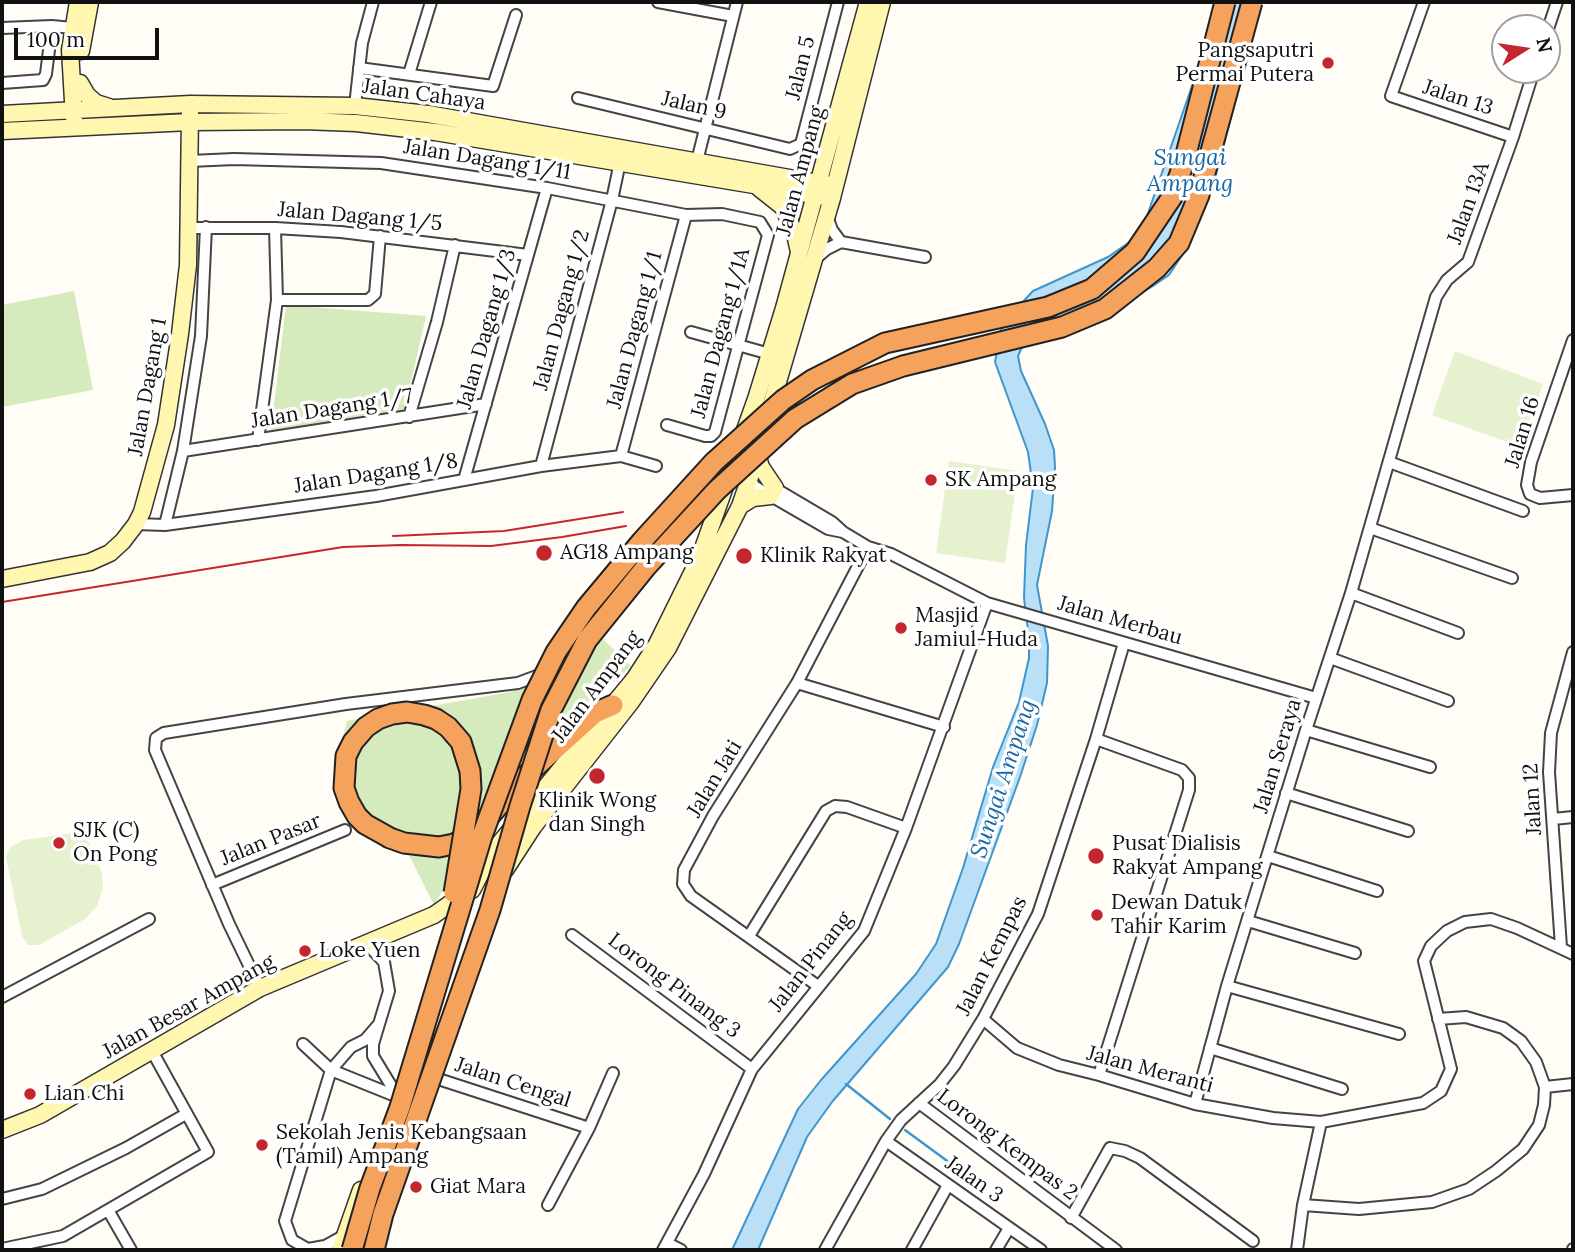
<!DOCTYPE html>
<html>
<head>
<meta charset="utf-8">
<style>
  body { margin:0 }
  #map { position:relative; width:1575px; height:1252px; overflow:hidden; background:#fffdf5; font-family:Lora,serif }
  canvas { display:block }
  .frame { position:absolute; inset:0; border:4px solid #111; pointer-events:none }
  .north { position:absolute; left:1491px; top:14px; width:70px; height:70px; box-sizing:border-box; background:#fff; border:2px solid #a0a0a0; border-radius:50%; rotate:78deg; font-size:19px; font-weight:700; line-height:28px; text-align:center; color:#111 }
  .north::after { content:''; display:block; margin:auto; width:24px; height:32px; background:#c4262e; clip-path:polygon(50% 0,100% 100%,50% 72%,0 100%) }
  .scale { position:absolute; left:14px; top:28px; width:145px; height:32px; box-sizing:border-box; border:4px solid #111; border-top:0; padding-left:9px; font-size:21px; line-height:24px; white-space:nowrap; color:#111; -webkit-text-stroke:5px #fff; paint-order:stroke }
</style>
</head>
<body>
<div id="map">
<canvas width="1575" height="1252"></canvas>
<div class="frame"></div>
<div class="north">N</div>
<div class="scale">100 m</div>
</div>
<script>
const context = document.querySelector('canvas').getContext('2d');
context.lineJoin = 'round';
function paint(path, color) {
  context.fillStyle = color;
  context.fill(path, 'evenodd');
}
function toPath(rows) {
  const path = new Path2D();
  for (const r of rows) {
    path.moveTo(r[0], r[1]);
    for (let i = 2; i < r.length; i += 2) path.lineTo(r[i], r[i + 1]);
  }
  return path;
}
function trace(path, color, width, dash) {
  context.strokeStyle = color;
  context.lineWidth = width;
  context.lineCap = dash ? 'butt' : 'round';
  context.setLineDash(dash || []);
  context.stroke(path);
}
function drawText(font, color, halo, rows, align = 'center') {
  context.font = font + ' Lora,serif';
  context.lineWidth = 7;
  context.setLineDash([]);
  context.textBaseline = 'middle';
  context.strokeStyle = halo;
  context.fillStyle = color;
  for (const [text, x, y, turn = 0] of rows) {
    context.save();
    context.translate(x, y);
    context.rotate((+turn || 0) * Math.PI / 180);
    context.textAlign = isNaN(turn) ? turn : align;
    if (halo) context.strokeText(text, 0, 0);
    context.fillText(text, 0, 0);
    context.restore();
  }
}
paint(toPath([
  [74,291,93,390,2,407,2,305],
  [286,305,426,316,404,412,271,430],
  [587,624,631,666,524,763,434,905,408,853,366,832,339,752,347,721,505,693,553,681]
]), '#d5ebbd');
paint(toPath([
  [1455,351,1543,384,1521,447,1432,415],
  [949,461,1018,471,1005,563,936,553],
  [75,833,88,841,102,873,103,888,97,906,85,919,39,945,28,945,22,936,6,857,10,847,24,840]
]), '#e6f2cf');
const water = toPath([
  [1221,2,1261,2,1215,178,1190,243,1169,275,1153,286,1121,305,1029,342,1022,347,1018,356,1021,371,1045,424,1054,450,1055,467,1052,511,1037,585,1048,646,1047,683,1037,725,1020,777,959,944,948,967,832,1102,807,1137,758,1250,732,1250,798,1109,821,1080,916,974,936,944,963,868,993,767,1019,702,1029,658,1029,639,1024,598,1026,545,1033,488,1028,452,995,362,1002,324,1033,291,1108,257,1131,241,1146,219,1221,2]
]);
paint(water, '#b9e0f7');
trace(water, '#3f96cf', 2);
trace(toPath([
  [846,1084,890,1119],
  [905,1130,950,1163]
]), '#3f96cf', 2.5);
const street = toPath([
  [658,2,733,16],
  [1424,2,1391,96,1513,137],
  [2,28,52,26,72,28],
  [1547,32,1557,2],
  [359,68,493,86,516,15],
  [409,74,431,2],
  [2,83,43,80,46,74,52,26],
  [578,98,790,149,801,144,838,2],
  [355,106,362,43,373,2],
  [190,161,234,159,381,163,547,188,686,215,722,214,760,222,768,235,715,432,711,436,705,436,667,425],
  [697,161,737,2],
  [827,216,832,230,841,242,925,257],
  [188,228,275,228,341,232,528,255],
  [814,260,827,249,841,242],
  [277,300,368,300,375,294,380,236],
  [691,332,770,354],
  [1573,340,1531,462,1527,485,1530,494,1540,498,1573,495],
  [409,417,437,322,455,245],
  [258,440,277,300,275,228],
  [183,451,486,404],
  [621,456,686,215],
  [1389,462,1523,511],
  [541,466,612,200,620,162],
  [750,477,754,486,771,496,828,529,843,532],
  [464,480,547,188],
  [771,486,832,522,843,532,868,547,891,554,987,603,1316,698],
  [136,524,165,525,376,496,541,466,621,456,656,466],
  [165,525,183,451,201,336,206,227],
  [1370,528,1512,578],
  [1351,593,1458,633],
  [1330,658,1448,701],
  [797,683,944,727],
  [1306,730,1430,767],
  [1096,739,1182,770,1189,778,1189,790,1099,1075],
  [1286,793,1408,831],
  [1553,819,1573,817],
  [1268,856,1377,891],
  [212,885,345,830],
  [1248,921,1355,953],
  [572,935,752,1069],
  [749,936,826,811,835,806,847,807,906,828],
  [366,943,384,962,389,991,373,1044,373,1056,398,1097],
  [1561,947,1549,772,1551,733,1573,652],
  [818,986,691,896,683,884,684,870,713,816,797,683,868,547],
  [1227,986,1399,1034],
  [260,988,229,924,155,750,156,738,164,733,346,704,518,683,542,674],
  [2,997,149,919],
  [983,1019,1017,1048,1059,1065,1099,1075,1195,1104,1273,1118,1321,1122,1423,1103,1441,1091,1451,1069,1424,961,1431,946,1447,931,1465,922,1491,919,1517,928,1573,954],
  [303,1044,331,1070,398,1097],
  [1210,1048,1342,1089],
  [429,1076,589,1128],
  [1545,1087,1573,1084],
  [919,1103,1116,1250],
  [1195,1104,1227,986,1306,730,1351,593,1436,297,1447,280,1468,262,1513,137,1534,70],
  [886,1141,1041,1250],
  [2,1199,42,1189,126,1148,186,1114],
  [548,1205,589,1128,613,1073],
  [1303,1205,1359,1209,1432,1202,1469,1189,1496,1171,1523,1149,1539,1125,1544,1105,1545,1087,1536,1062,1521,1041,1503,1028,1466,1017,1438,1019],
  [108,1210,131,1250],
  [1071,1218,1110,1148,1125,1151,1140,1158,1253,1241],
  [343,1236,325,1246,308,1249,292,1240,285,1221,331,1070,351,1047,365,1040,378,1025],
  [667,1243,681,1250],
  [2,1249,63,1236,208,1152,152,1051],
  [663,1250,704,1174,752,1069,864,931,906,828,987,603],
  [825,1250,886,1141,901,1120,939,1085,954,1066,983,1019,1038,914,1096,739,1124,643],
  [912,1250,948,1185],
  [996,1250,1009,1228],
  [1297,1250,1303,1205,1321,1122],
  [1573,1250,1573,1249]
]);
const secondary = toPath([
  [81,51,90,2],
  [80,83,87,95,96,103,109,107],
  [2,114,190,104,355,106,428,114,829,185],
  [74,118,70,50,78,2],
  [2,131,190,122,303,121,356,123,435,132,826,197],
  [759,188,783,207,795,234,799,252],
  [757,454,761,467,775,488],
  [740,506,753,498,771,496],
  [2,579,90,562,110,553,123,541,136,524,142,512,166,425,180,334,188,265,190,113],
  [505,870,533,827,631,702,668,648,740,506,750,477,832,198,882,2],
  [472,890,490,855,635,678,657,644,700,557,756,399,784,308,868,2],
  [2,1130,40,1115,260,988,434,915,468,891],
  [340,1250,361,1190]
]);
const highway = toPath([
  [390,838,404,843,439,847,454,844,475,833,521,780,595,713,613,705]
]);
trace(street, '#444', 14);
trace(secondary, '#333', 19);
trace(highway, '#222', 23);
trace(street, '#fff', 10);
trace(secondary, '#fff6b0', 16);
trace(highway, '#f5a25d', 19);
trace(toPath([
  [393,536,504,531,623,512],
  [2,602,343,547,401,545,491,546,562,537,626,526]
]), '#c4262e', 2);
const highwayBridge = toPath([
  [390,838,365,824,357,816,349,802,344,788,346,756,353,742,366,727,378,719,392,714,407,712,424,715,436,719,448,727,461,742,470,771,471,789,454,893],
  [352,1250,370,1188,400,1107,482,836,532,700,556,652,586,608,642,541,714,462,783,400,812,380,885,343,1048,307,1092,289,1135,252,1172,197,1184,162,1225,2],
  [374,1250,383,1214,490,910,520,806,551,710,587,640,646,567,717,490,795,419,852,384,903,366,1062,327,1105,309,1157,268,1179,243,1199,195,1252,2]
]);
trace(highwayBridge, '#222', 23, []);
trace(highwayBridge, '#f5a25d', 19);
for (const [x, y, r, color] of [
  [1328,63,7,"#c4262e"],
  [931,480,7,"#c4262e"],
  [544,553,9,"#c4262e"],
  [744,556,9,"#c4262e"],
  [901,628,7,"#c4262e"],
  [597,776,9,"#c4262e"],
  [59,843,7,"#c4262e"],
  [1096,856,9,"#c4262e"],
  [1097,915,7,"#c4262e"],
  [305,951,7,"#c4262e"],
  [30,1094,7,"#c4262e"],
  [262,1145,7,"#c4262e"],
  [416,1187,7,"#c4262e"]
]) {
  const dot = new Path2D();
  dot.arc(x, y, r, 0, 2 * Math.PI);
  context.fillStyle = color;
  context.fill(dot);
  trace(dot, '#fff', 2.5);
}
drawText('21px', '#111', '#fff', [
  ["Pangsaputri",1314,51,"right"],
  ["Permai Putera",1314,75,"right"],
  ["SK Ampang",945,480],
  ["AG18 Ampang",560,553],
  ["Klinik Rakyat",760,556],
  ["Masjid",915,616],
  ["Jamiul-Huda",915,640],
  ["Klinik Wong",597,801,"center"],
  ["dan Singh",597,825,"center"],
  ["SJK (C)",73,831],
  ["On Pong",73,855],
  ["Pusat Dialisis",1112,844],
  ["Rakyat Ampang",1112,868],
  ["Dewan Datuk",1111,903],
  ["Tahir Karim",1111,927],
  ["Loke Yuen",319,951],
  ["Lian Chi",44,1094],
  ["Sekolah Jenis Kebangsaan",276,1133],
  ["(Tamil) Ampang",276,1157],
  ["Giat Mara",430,1187]
], 'left');
drawText('21px', '#111', '#fff', [
  ["Jalan 5",801,68,-76],
  ["Jalan Cahaya",424,95,8],
  ["Jalan 13",1458,98,18],
  ["Jalan 9",694,106,13],
  ["Jalan Dagang 1/11",487,160,9],
  ["Jalan Ampang",801,171,-75],
  ["Jalan 13A",1469,203,-70],
  ["Jalan Dagang 1/5",360,217,5],
  ["Jalan Dagang 1/2",562,310,-75],
  ["Jalan Dagang 1/3",487,329,-74],
  ["Jalan Dagang 1/1",635,330,-75],
  ["Jalan Dagang 1/1A",721,333,-75],
  ["Jalan Dagang 1",148,387,-80],
  ["Jalan Dagang 1/7",332,409,-9],
  ["Jalan 16",1523,432,-73],
  ["Jalan Dagang 1/8",376,474,-9],
  ["Jalan Merbau",1120,621,16],
  ["Jalan Ampang",597,687,-53],
  ["Jalan Seraya",1278,756,-73],
  ["Jalan Jati",715,779,-59],
  ["Jalan 12",1533,799,-93],
  ["Jalan Pasar",271,840,-22],
  ["Jalan Kempas",992,956,-63],
  ["Jalan Pinang",811,962,-52],
  ["Lorong Pinang 3",674,986,37],
  ["Jalan Besar Ampang",189,1007,-29],
  ["Jalan Meranti",1150,1070,15],
  ["Jalan Cengal",513,1083,18],
  ["Lorong Kempas 2",1007,1145,37],
  ["Jalan 3",974,1180,35]
]);
drawText('italic 23px', '#1768a6', '#fff', [
  ["Sungai",1190,158],
  ["Ampang",1190,184],
  ["Sungai Ampang",1004,779,-72]
]);
</script>
</body>
</html>
